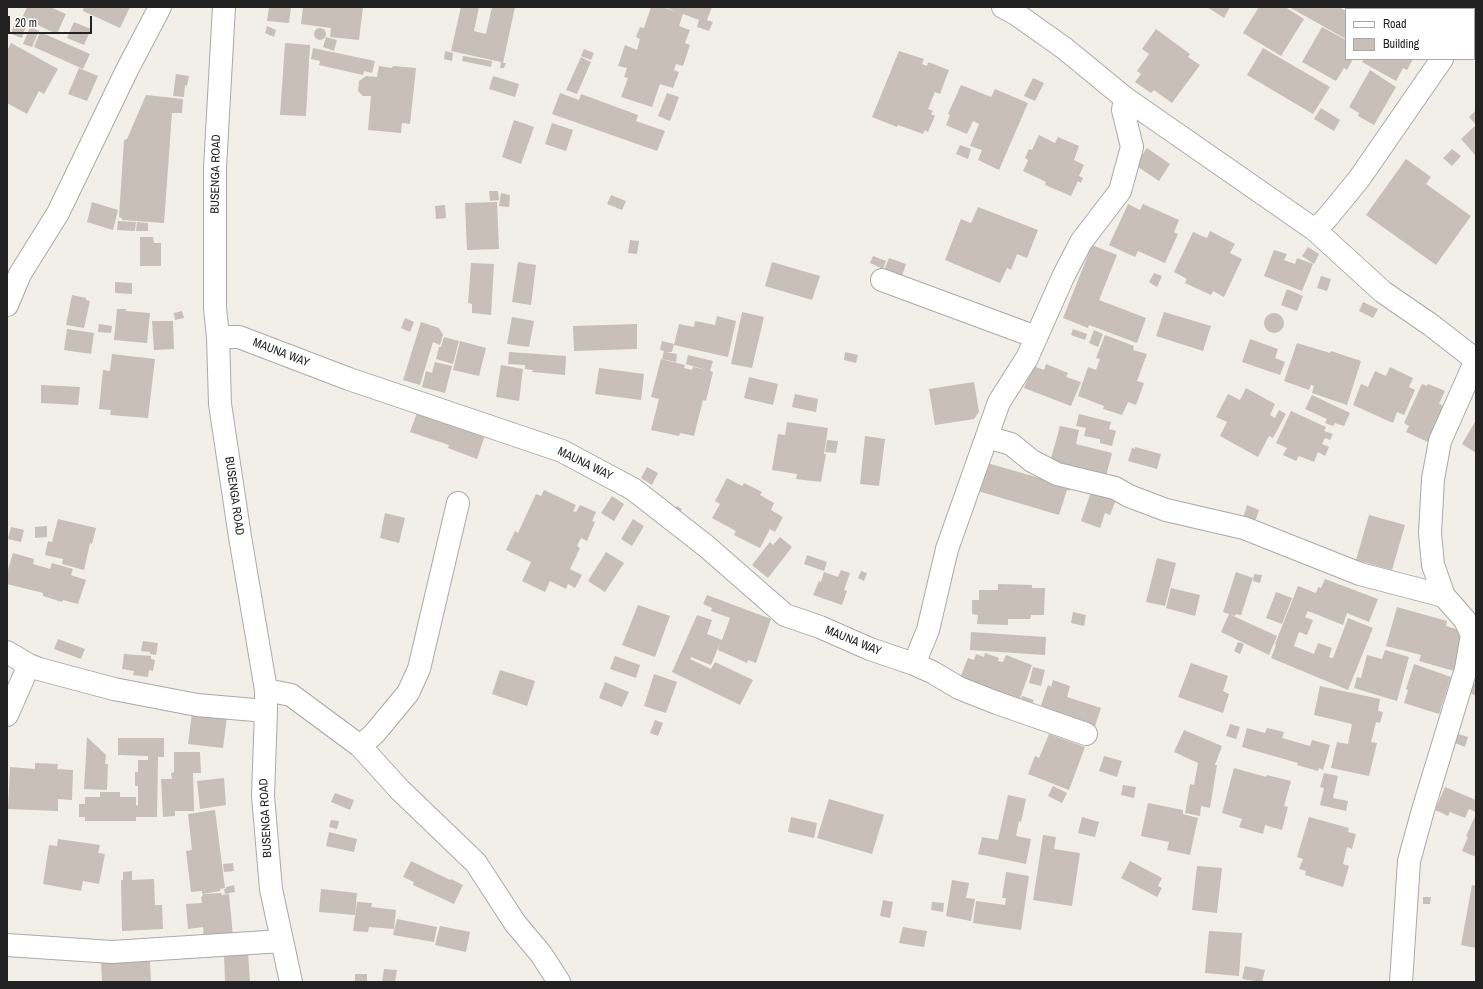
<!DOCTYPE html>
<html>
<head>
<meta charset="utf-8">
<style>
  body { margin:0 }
  #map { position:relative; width:1483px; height:989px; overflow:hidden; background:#f2efe9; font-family:"Archivo Narrow",sans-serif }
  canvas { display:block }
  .frame { position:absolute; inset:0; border:8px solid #222; pointer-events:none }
  .legend { position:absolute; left:1345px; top:8px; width:130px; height:52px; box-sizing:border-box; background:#fff; border:1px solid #a7a7a7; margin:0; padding:5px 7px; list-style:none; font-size:12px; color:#222 }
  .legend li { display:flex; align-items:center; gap:8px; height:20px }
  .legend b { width:20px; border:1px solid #a7a7a7 }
  .scale { position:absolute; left:8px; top:16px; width:84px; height:18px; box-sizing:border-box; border:2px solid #222; border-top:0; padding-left:5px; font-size:12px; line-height:14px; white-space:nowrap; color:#222; -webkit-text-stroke:3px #fff; paint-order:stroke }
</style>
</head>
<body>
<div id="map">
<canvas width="1483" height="989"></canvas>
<div class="frame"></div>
<ul class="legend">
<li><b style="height:5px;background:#fff"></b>Road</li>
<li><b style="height:11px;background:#c7bfb8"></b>Building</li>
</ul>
<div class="scale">20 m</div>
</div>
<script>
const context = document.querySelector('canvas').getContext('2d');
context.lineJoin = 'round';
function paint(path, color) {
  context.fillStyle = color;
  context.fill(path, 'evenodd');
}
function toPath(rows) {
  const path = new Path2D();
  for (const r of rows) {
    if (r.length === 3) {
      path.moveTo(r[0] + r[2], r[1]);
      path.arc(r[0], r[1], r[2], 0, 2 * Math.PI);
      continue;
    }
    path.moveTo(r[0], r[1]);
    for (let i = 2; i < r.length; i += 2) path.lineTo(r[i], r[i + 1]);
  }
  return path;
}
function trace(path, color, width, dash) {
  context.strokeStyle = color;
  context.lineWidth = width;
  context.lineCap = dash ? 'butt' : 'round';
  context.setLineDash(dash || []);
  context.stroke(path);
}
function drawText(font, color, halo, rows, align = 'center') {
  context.font = font + ' "Archivo Narrow",sans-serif';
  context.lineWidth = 3;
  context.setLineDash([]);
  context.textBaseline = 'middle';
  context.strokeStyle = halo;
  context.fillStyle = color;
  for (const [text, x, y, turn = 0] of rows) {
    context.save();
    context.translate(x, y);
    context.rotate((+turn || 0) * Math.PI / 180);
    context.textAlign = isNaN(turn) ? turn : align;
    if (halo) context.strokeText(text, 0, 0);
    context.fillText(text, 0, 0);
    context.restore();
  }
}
paint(toPath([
  [27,7,50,7,66,14,57,34,22,18],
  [84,7,130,7,120,28,83,11],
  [269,7,291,7,289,23,267,21],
  [303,7,363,7,359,40,330,37,331,28,301,24],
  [461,7,479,7,474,31,486,34,492,7,515,7,503,63,506,63,504,68,500,68,501,62,451,51],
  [651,7,662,7,676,12,665,7,712,7,707,20,713,22,709,31,697,27,699,20,683,14,679,26,690,30,685,43,690,45,683,66,676,64,674,70,679,72,673,88,660,84,652,107,621,97,628,78,624,77,627,68,618,66,625,45,637,50,640,39,636,37,640,27,644,28],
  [1207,7,1230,7,1224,18],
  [1259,7,1285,7,1304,19,1281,56,1243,33],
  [1289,7,1339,7,1346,11,1346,39],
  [15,22,26,26,22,38,11,34],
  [74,22,91,29,84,45,67,38],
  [267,26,276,30,274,37,265,33],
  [30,27,39,31,32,47,23,44],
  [1322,27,1346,40,1346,59,1353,59,1347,70,1344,68,1336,81,1302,62],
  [320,34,6],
  [1156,29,1190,54,1188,57,1200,65,1172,103,1154,90,1151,93,1135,82,1141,74,1137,71,1149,54,1142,49],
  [40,32,90,54,83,69,34,47],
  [326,37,337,40,334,51,323,47],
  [11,43,58,69,44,94,39,91,27,114,7,103,7,51],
  [285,43,310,45,306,116,280,115],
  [313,48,375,61,372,73,364,71,363,75,319,65,320,61,311,59],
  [1263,48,1330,87,1313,114,1247,75],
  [584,49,594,53,591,60,581,56],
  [445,51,453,53,452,61,444,59],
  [899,51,924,59,922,64,927,66,928,62,949,70,940,94,935,92,928,109,933,111,931,114,935,116,928,132,925,130,923,134,898,125,897,127,872,117],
  [463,56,492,61,491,67,462,61],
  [581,57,591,62,577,94,566,90],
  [1364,59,1413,59,1407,70,1403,68,1396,81,1362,62],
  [379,66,392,68,393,66,416,68,410,124,402,123,401,133,368,130,371,96,363,96,358,91,359,81,366,76,377,77],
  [79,68,98,76,87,101,68,94],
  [1370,70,1396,87,1374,125,1358,116,1359,113,1349,107],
  [176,74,189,76,187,86,185,85,184,97,173,96],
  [493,76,519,84,515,97,489,89],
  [1033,78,1044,83,1035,101,1024,96],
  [961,85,991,97,995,89,1028,103,999,170,978,160,982,150,970,146,979,124,973,121,967,134,946,125,950,115,948,114],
  [560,93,579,100,581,94,638,115,636,121,665,131,657,151,552,114],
  [667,93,679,97,670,121,658,116],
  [146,95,183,99,182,113,172,113,164,223,122,220,122,218,119,217,124,140,127,139],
  [1321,108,1340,120,1334,131,1314,119],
  [1476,110,1476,154,1475,155,1461,139,1476,125,1469,117],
  [514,120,534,127,521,164,502,157],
  [552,123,573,130,566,151,545,144],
  [1039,135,1055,143,1058,137,1079,146,1074,160,1084,165,1079,176,1083,178,1081,183,1078,181,1071,196,1045,185,1046,182,1023,171,1028,160,1025,158,1029,149,1032,150],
  [960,145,971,149,968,159,956,154],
  [1147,148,1170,164,1159,181,1135,165],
  [1452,149,1461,156,1452,166,1443,158],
  [1406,159,1431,177,1426,184,1471,216,1436,265,1366,215],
  [489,191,498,191,499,200,490,201],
  [501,193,510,195,509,207,499,206],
  [611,195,626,201,622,210,607,204],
  [92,202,118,210,113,230,87,222],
  [497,202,499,249,467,250,465,203],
  [1128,204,1140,210,1143,204,1179,220,1174,232,1178,234,1165,263,1138,251,1135,257,1109,245],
  [445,205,446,218,436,219,435,206],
  [978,207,1038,230,1027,258,1017,254,1011,270,1007,268,1000,283,945,260,961,219,971,223],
  [118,221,136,222,135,231,117,230],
  [137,222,148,223,148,231,136,231],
  [1210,231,1235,244,1230,253,1242,259,1224,297,1213,291,1211,295,1185,283,1187,279,1174,272,1193,232,1207,238],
  [140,237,153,237,154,243,161,243,161,266,140,266],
  [630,240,639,241,637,254,628,253],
  [1092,245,1117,255,1099,300,1146,318,1137,343,1089,325,1088,328,1063,318],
  [1308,247,1319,254,1314,264,1302,256],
  [1274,250,1287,254,1284,260,1295,264,1297,258,1313,264,1302,291,1264,276],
  [873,256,886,261,883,269,870,263],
  [889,258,906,264,902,276,884,270],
  [518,262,536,265,531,305,512,302],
  [772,262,820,276,812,300,765,286],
  [471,263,494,264,491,315,472,313,472,304,468,303],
  [1154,273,1162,276,1157,287,1149,282],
  [1321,276,1331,279,1327,291,1317,288],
  [115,282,132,283,132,294,115,293],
  [1287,289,1303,296,1297,311,1281,305],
  [72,295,86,298,86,300,90,301,84,328,66,325],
  [1363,302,1378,309,1373,318,1359,311],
  [117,309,126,309,126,311,150,313,147,343,114,340],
  [182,311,184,318,175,320,174,313],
  [742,312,764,317,752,368,731,364],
  [1164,312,1211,326,1203,351,1156,336],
  [1274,323,10],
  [717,316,736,321,728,357,674,345,679,324,694,327,695,321,715,325],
  [512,317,534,321,529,347,507,344],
  [405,318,414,322,410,332,401,328],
  [152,321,173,321,174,349,154,350],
  [421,322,439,328,443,335,440,345,433,342,420,385,403,380],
  [99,324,112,326,111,333,98,332],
  [637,324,637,349,574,351,573,326],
  [67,329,94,333,91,354,64,350],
  [1073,329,1087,334,1085,340,1071,335],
  [1094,330,1103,334,1098,347,1089,343],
  [1105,335,1134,346,1133,350,1147,354,1137,381,1144,383,1136,405,1128,402,1122,415,1103,409,1104,406,1078,396,1088,367,1096,370,1100,359,1096,358],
  [444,337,459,341,453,364,436,359,439,347,441,347],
  [1250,339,1278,349,1275,358,1285,362,1280,375,1242,362],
  [460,341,486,348,479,376,453,370],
  [662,341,674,344,672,352,666,352,677,354,676,362,662,359,664,351,660,350],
  [1297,343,1330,353,1331,351,1361,361,1347,405,1312,393,1314,386,1311,385,1309,390,1284,381],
  [509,352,566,356,565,375,532,372,533,370,525,369,525,365,508,364],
  [845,352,858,355,856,363,844,360],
  [112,354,155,359,148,418,110,415,111,410,99,409,103,370,110,371],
  [688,355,713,361,710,371,713,372,706,401,703,400,694,436,680,433,679,436,651,430,659,399,651,397,661,359,685,365,684,368,692,370,693,367,706,370,686,364],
  [435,362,452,366,445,393,422,387,426,371,432,373],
  [1046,364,1068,373,1066,377,1081,382,1071,406,1024,388,1033,366,1044,370],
  [501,365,523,369,519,401,496,397],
  [1390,367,1413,378,1409,387,1415,390,1404,415,1397,412,1393,423,1353,405,1361,384,1368,387,1375,371,1386,376],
  [599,368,644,374,641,400,595,394],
  [749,377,778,384,773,405,744,398],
  [974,382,979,412,974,419,935,425,929,389],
  [1422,384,1427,386,1428,384,1445,391,1439,404,1445,406,1428,442,1406,432,1409,426,1404,423],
  [41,385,80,387,78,405,41,403],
  [1246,388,1275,404,1270,415,1275,418,1279,410,1286,414,1273,438,1269,436,1258,457,1220,436,1227,422,1216,417,1228,394,1240,400],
  [795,394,818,399,816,412,792,407],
  [1312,395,1350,413,1344,426,1335,423,1333,426,1325,423,1327,419,1305,409],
  [418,410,485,435,477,459,448,448,449,445,410,432],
  [1291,411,1326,427,1324,431,1333,434,1330,440,1325,438,1322,444,1329,447,1325,456,1318,452,1314,462,1299,456,1296,461,1283,455,1287,448,1276,443],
  [1079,414,1111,422,1109,429,1116,431,1112,446,1100,443,1100,439,1084,436,1086,428,1076,426],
  [1476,420,1476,453,1462,444],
  [787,422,828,428,824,454,826,454,821,482,796,479,797,474,772,470,778,434,785,435],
  [1060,426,1079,430,1076,444,1112,453,1106,476,1050,462],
  [865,436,885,439,879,486,860,484],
  [827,440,838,441,836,453,825,452],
  [1135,447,1161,454,1157,469,1128,461,1132,448,1135,449],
  [987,463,1057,483,1072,483,1069,491,1067,490,1059,515,978,491],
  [647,467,658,473,652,485,641,478],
  [727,478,742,486,744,483,762,492,760,495,774,503,771,510,783,517,775,532,770,529,760,548,734,535,736,531,712,518,720,504,715,501],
  [1093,486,1118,495,1110,515,1105,513,1100,528,1081,521],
  [544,490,576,505,573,511,576,512,580,505,596,512,592,521,595,522,587,541,581,538,577,546,580,548,570,569,582,575,575,588,568,584,566,589,550,581,545,592,522,581,531,562,506,550,515,531,518,533,536,494,541,496],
  [612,496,624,504,614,521,601,513],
  [1247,505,1259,510,1255,522,1243,518],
  [677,506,682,509,678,515,673,511],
  [385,513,405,518,399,543,380,538],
  [1369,515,1405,525,1392,570,1356,560],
  [58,519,96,528,92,544,90,543,84,570,62,564,63,559,45,555,48,541,52,542],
  [633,519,644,526,632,546,621,539],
  [47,526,47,537,35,538,35,527],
  [11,527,24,530,21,542,8,539],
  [780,537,792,547,768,578,752,565,770,542,773,545],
  [606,552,624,563,605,592,588,581],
  [13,553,34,559,33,564,50,569,52,563,73,569,71,575,86,580,78,604,63,600,62,602,43,596,43,593,7,584,7,573],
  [807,555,827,562,824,571,804,564],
  [1157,558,1176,563,1165,606,1146,602],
  [841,570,850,573,844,590,847,591,842,605,813,595,819,581,821,582,824,572,838,577],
  [861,571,867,573,864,581,858,578],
  [1236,572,1253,578,1241,615,1236,614,1235,616,1223,612],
  [1254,574,1262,575,1260,583,1253,581],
  [1325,579,1378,599,1369,622,1347,613,1343,625,1308,611,1305,617,1313,620,1307,635,1299,632,1294,646,1314,654,1318,643,1332,648,1329,657,1333,658,1348,618,1373,628,1348,690,1271,658,1276,645,1275,644,1298,586,1316,593,1318,587,1321,588],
  [998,584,1032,585,1032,588,1045,588,1044,615,1031,615,1030,619,1008,619,1008,625,977,624,978,615,972,614,972,600,979,600,979,590,998,590],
  [1171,588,1200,595,1195,616,1166,608],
  [1276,592,1292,598,1282,624,1266,618],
  [707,595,771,619,756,663,748,660,747,663,718,650,720,643,711,665,691,657,690,659,711,669,715,662,753,680,740,705,672,672,697,615,712,620,707,634,722,640,730,618,711,611,712,608,703,604],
  [638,605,670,616,655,657,622,645],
  [1397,607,1447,621,1446,626,1459,630,1464,640,1454,671,1419,661,1421,655,1386,646],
  [1073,612,1086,615,1084,626,1071,623],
  [1229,614,1277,636,1269,655,1221,632],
  [971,632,1046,637,1045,655,970,650],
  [58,639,85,649,81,659,54,649],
  [143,641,158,643,156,655,150,654,150,652,141,651],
  [1238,642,1244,644,1240,654,1234,651],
  [1385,650,1409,657,1397,701,1354,688,1357,677,1361,678,1367,655,1382,659],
  [985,653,999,658,998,661,1003,662,1006,655,1032,665,1019,701,960,678,968,658,974,660,976,654,984,657],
  [124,654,151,656,151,659,155,660,153,671,149,670,148,677,133,675,134,671,122,669],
  [615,656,640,665,636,678,610,669],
  [1191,663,1228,676,1223,691,1229,694,1223,713,1178,697],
  [1414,664,1451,677,1439,714,1404,703,1408,690,1406,689],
  [1033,667,1045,670,1041,686,1029,683],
  [500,670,535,681,527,706,492,694],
  [654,674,677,682,666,713,644,706],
  [1053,680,1070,686,1067,697,1101,708,1093,732,1038,714,1048,685,1051,687],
  [1476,681,1476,696,1469,692],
  [605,682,629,692,622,707,599,698],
  [1320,686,1380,699,1378,711,1383,712,1380,723,1376,722,1371,742,1377,743,1369,776,1331,768,1337,742,1348,744,1352,724,1314,715],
  [1022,696,1034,700,1031,706,1020,702],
  [192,713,227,717,223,748,188,744],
  [655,720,663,723,658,736,650,733],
  [1230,724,1240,727,1236,739,1226,736],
  [1247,728,1265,733,1267,728,1284,732,1282,738,1310,746,1312,740,1330,745,1323,770,1319,768,1318,771,1297,765,1298,763,1242,747],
  [1184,730,1222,746,1215,765,1217,765,1210,808,1201,806,1200,816,1185,813,1190,784,1194,785,1198,763,1174,752],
  [1049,734,1085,747,1069,790,1028,774,1035,756,1039,758],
  [1458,734,1468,737,1465,747,1455,743],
  [87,737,106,755,105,764,108,764,107,790,84,789],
  [118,738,164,738,164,757,158,757,157,817,136,817,136,821,85,821,85,817,79,817,79,804,85,804,85,797,100,797,100,792,120,792,120,797,136,797,136,805,138,806,138,786,135,786,135,772,138,772,138,760,148,760,148,756,118,755],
  [174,752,200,752,201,773,193,773,194,811,175,811,175,816,163,817,161,779,172,779,171,773,174,772],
  [1104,756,1122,761,1117,777,1099,771],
  [35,763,58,764,57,769,73,770,72,800,58,799,58,811,8,809,10,767,35,769],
  [1234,768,1266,777,1267,775,1291,781,1284,806,1288,807,1282,830,1265,825,1263,834,1239,827,1242,819,1222,813],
  [1324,773,1338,776,1333,798,1348,801,1346,811,1320,805,1324,788,1320,787],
  [224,778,226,805,200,809,197,781],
  [1123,785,1136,787,1134,798,1121,795],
  [1053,786,1067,793,1062,803,1048,796],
  [1445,787,1476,800,1476,812,1469,809,1465,818,1450,812,1448,816,1435,810],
  [335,793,354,800,350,810,331,802],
  [1008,795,1026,799,1021,822,1019,821,1016,836,1031,839,1026,864,978,854,982,837,998,840],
  [829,799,884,815,872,854,817,838],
  [1148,803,1183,810,1183,814,1198,818,1190,855,1167,850,1169,842,1141,836],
  [215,810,225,888,220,889,220,891,202,894,202,891,191,892,186,851,192,850,188,814],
  [1476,814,1476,857,1462,851,1468,837,1466,836],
  [791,817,817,823,814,838,788,832],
  [1082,817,1099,822,1095,837,1078,833],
  [1309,817,1349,828,1348,832,1356,834,1352,849,1347,847,1343,864,1349,866,1343,887,1305,875,1306,871,1299,869,1303,859,1297,857],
  [331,820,339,821,337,829,329,827],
  [329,832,357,839,354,852,326,846],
  [1043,835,1056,837,1054,849,1080,853,1072,906,1033,900],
  [58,839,100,845,98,853,105,854,99,884,83,881,81,891,43,884,49,845,57,846],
  [411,861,450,880,451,879,463,885,454,904,413,885,414,882,403,877],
  [1130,861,1162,878,1158,886,1162,888,1157,897,1121,878],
  [233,863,234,871,224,872,223,864],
  [1197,866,1222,868,1217,913,1192,910],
  [132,871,132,880,154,879,155,905,162,905,163,929,122,931,121,880,123,880,123,872],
  [1006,872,1029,876,1021,930,973,923,976,901,1005,905,1006,898,1002,898],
  [952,880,969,883,966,898,975,899,971,921,946,916],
  [234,885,235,892,225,894,224,889,226,889,226,887],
  [1472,885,1476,886,1476,948,1461,945],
  [321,889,357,893,355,915,319,912],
  [221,893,222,895,229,894,233,936,204,939,203,927,188,929,186,904,202,903,201,897,202,897,203,894],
  [1423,897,1431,897,1430,904,1423,904],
  [883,900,893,902,890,918,880,916],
  [357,902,372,903,371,907,396,910,394,929,369,927,368,932,353,931],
  [932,902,944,903,943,912,931,910],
  [397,919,437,927,434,942,393,935],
  [440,926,470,932,466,952,435,945],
  [903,927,927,931,924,947,899,943],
  [1209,931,1242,933,1239,976,1205,973],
  [248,952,250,982,225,982,224,954],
  [143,960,142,961,150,961,151,982,102,982,101,963],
  [1245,966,1265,970,1262,982,1242,979],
  [384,969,397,970,395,982,382,982],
  [355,974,367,974,367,982,355,982]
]), '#c7bfb8');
const minor = toPath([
  [224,7,215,168,215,308,218,337,220,404,240,537,266,690,266,711,263,796,271,889,291,982],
  [1003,7,1016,14,1064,48,1125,98,1315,230,1383,292,1431,325,1476,360],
  [1474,18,1476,16],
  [1315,230,1327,218,1359,179,1442,59],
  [882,280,1036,337],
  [7,305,20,274,58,213,127,70,160,7],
  [218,337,239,337,349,379,562,451,633,489,706,546,785,615,820,627,870,649,914,664,932,672,959,688,997,703,1086,734],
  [987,437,1011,444,1032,461,1057,474,1115,488,1129,496,1166,510,1244,528,1360,574,1444,596],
  [7,652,29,665,39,669,114,689,197,705,266,711],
  [914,664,928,630,947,549,999,402,1027,358,1063,277,1081,242,1120,191,1132,147,1123,110,1125,98],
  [266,690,291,695,360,746,400,790,476,863,515,923,541,954,559,982],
  [7,715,29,665],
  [360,746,374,734,408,693,419,669,458,503],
  [7,945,112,952,282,941],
  [1401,982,1409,861,1423,810,1466,669,1472,635,1465,620,1444,596,1433,565,1430,533,1433,479,1440,441,1476,360]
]);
trace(minor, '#a9a9a9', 24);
trace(minor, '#fff', 22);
drawText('12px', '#222', '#fff', [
  ["BUSENGA ROAD",216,174,-89],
  ["MAUNA WAY",281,353,21],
  ["MAUNA WAY",585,464,26],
  ["BUSENGA ROAD",234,496,82],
  ["MAUNA WAY",853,641,22],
  ["BUSENGA ROAD",266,818,-93]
]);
</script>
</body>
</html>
